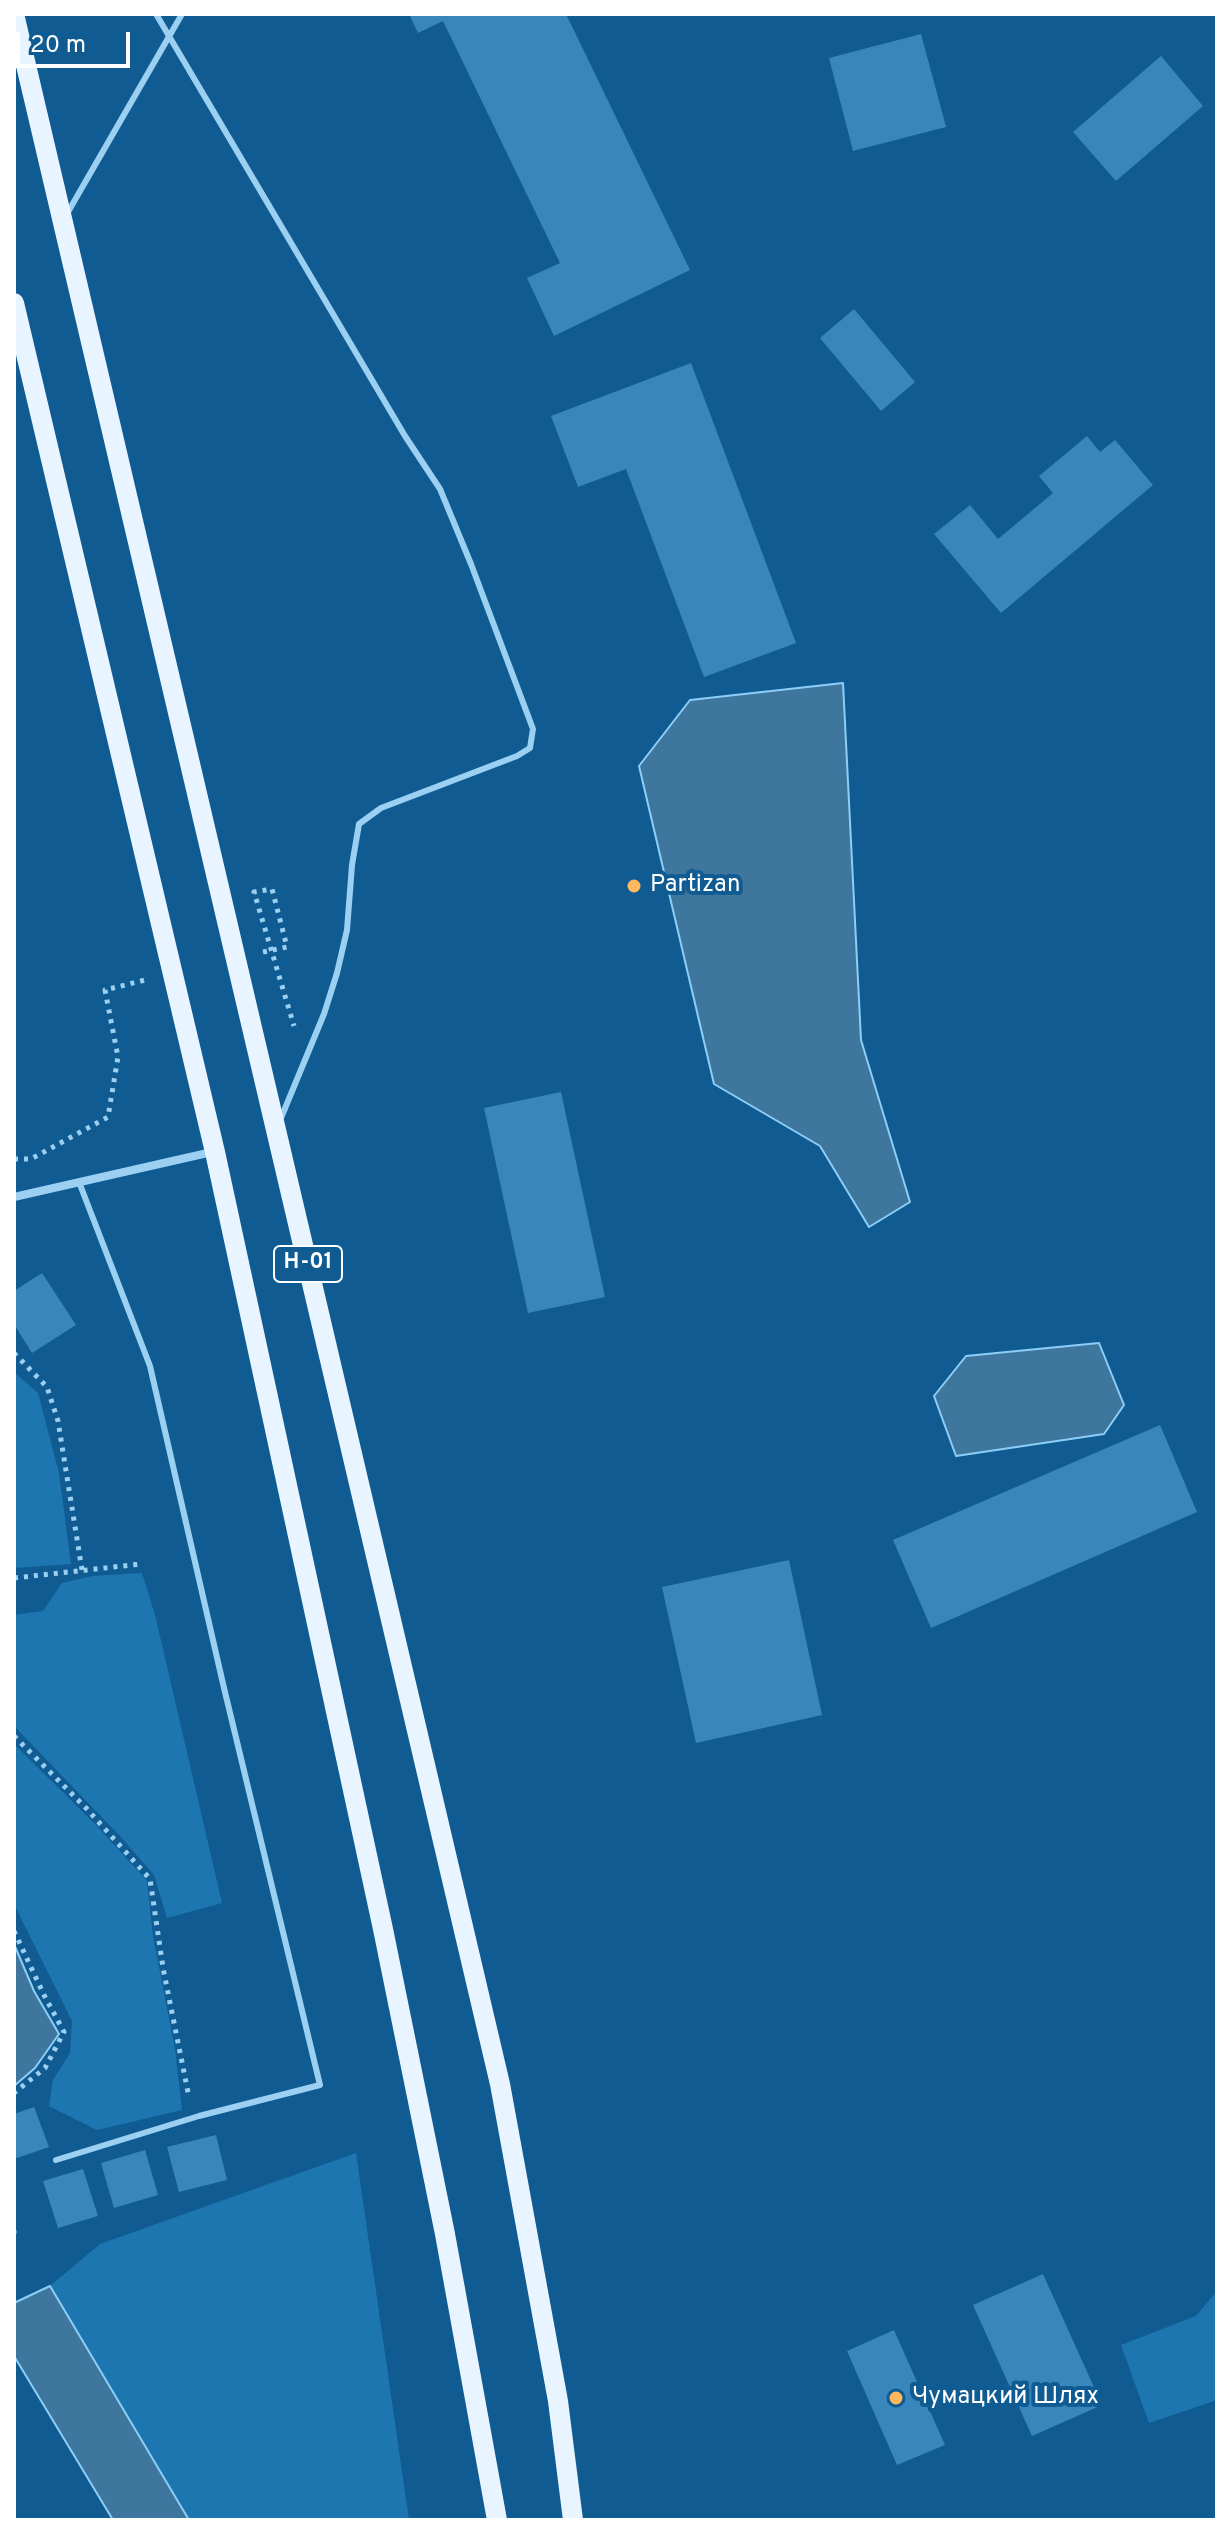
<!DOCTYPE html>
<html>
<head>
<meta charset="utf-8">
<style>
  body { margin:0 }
  #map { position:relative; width:1231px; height:2534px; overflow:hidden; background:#105c92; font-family:Overpass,sans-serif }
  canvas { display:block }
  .frame { position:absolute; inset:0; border:16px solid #fff; pointer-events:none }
  .scale { position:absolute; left:16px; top:32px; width:114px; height:36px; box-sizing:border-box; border:4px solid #fff; border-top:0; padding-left:10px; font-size:24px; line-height:28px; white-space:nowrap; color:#fff; -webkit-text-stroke:6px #105c92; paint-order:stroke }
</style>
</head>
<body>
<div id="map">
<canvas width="1231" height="2534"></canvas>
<div class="frame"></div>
<div class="scale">20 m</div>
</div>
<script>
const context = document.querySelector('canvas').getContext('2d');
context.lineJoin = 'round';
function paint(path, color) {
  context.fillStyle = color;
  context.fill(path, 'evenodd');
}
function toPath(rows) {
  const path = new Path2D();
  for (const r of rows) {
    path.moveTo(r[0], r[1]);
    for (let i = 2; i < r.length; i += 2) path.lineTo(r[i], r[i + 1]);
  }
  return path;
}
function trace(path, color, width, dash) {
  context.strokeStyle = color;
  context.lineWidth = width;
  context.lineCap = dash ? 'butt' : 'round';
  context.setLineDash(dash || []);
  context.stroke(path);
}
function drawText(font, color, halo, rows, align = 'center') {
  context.font = font + ' Overpass,sans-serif';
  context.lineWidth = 8;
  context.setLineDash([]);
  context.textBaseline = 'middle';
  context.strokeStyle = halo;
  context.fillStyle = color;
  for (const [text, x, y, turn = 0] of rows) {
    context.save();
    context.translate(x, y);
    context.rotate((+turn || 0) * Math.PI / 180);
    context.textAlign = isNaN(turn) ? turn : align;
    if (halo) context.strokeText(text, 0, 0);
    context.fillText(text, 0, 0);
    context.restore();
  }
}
paint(toPath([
  [14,1372,38,1393,59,1473,71,1564,14,1568],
  [142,1573,155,1615,222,1903,167,1918,154,1875,120,1836,14,1726,14,1615,43,1611,62,1583,92,1576],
  [14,1744,97,1826,147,1881,153,1936,175,2049,182,2110,97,2130,49,2106,53,2080,70,2053,72,2021,14,1904],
  [356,2153,409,2520,189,2520,50,2286,100,2244],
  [1217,2291,1217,2400,1149,2423,1121,2345,1196,2316]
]), '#1e76b0');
const water = toPath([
  [843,683,861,1040,910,1202,869,1227,820,1146,714,1084,639,766,690,700,843,683],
  [1099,1343,1124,1405,1104,1434,956,1456,934,1396,966,1356,1099,1343],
  [14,1944,34,1991,59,2034,35,2068,14,2086,14,1944],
  [50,2286,189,2520,113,2520,14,2356,14,2303,50,2286]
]);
paint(water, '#3f769d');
trace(water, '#8ccef7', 2);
paint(toPath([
  [409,14,566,14,690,270,554,336,527,278,560,263,443,21,418,33],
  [921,34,946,127,853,151,829,58],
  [1161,56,1203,106,1116,181,1073,132],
  [854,309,915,382,881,411,820,338],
  [691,363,796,643,704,677,626,469,578,487,551,416],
  [1087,436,1100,452,1115,440,1153,485,1001,613,934,534,970,505,998,539,1053,493,1039,476],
  [561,1092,605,1297,528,1313,484,1108],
  [42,1273,76,1325,32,1353,14,1324,14,1291],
  [1160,1425,1197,1512,931,1628,893,1540],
  [789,1560,822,1715,696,1743,662,1587],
  [34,2107,49,2147,14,2159,14,2114],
  [216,2135,227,2180,179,2192,167,2147],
  [145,2150,158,2195,114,2208,101,2163],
  [83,2169,98,2216,58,2228,43,2181],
  [1043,2274,1102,2405,1032,2436,973,2305],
  [894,2330,945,2445,897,2465,847,2351]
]), '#3886bb');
trace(toPath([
  [263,952,287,947,272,889,254,892,294,1026],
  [14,1159,31,1159,108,1117,118,1057,105,990,145,980],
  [14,1353,47,1387,58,1421,82,1570],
  [14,1578,141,1564],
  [14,1736,86,1808,150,1879,163,1968,189,2097],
  [14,1931,44,1995,64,2032,45,2068,14,2093],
  [14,2230,14,2235]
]), '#9bd0f3', 5, [4, 6]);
trace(toPath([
  [156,14,405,436,440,489,471,564,533,729,530,748,517,756,381,808,359,824,352,865,347,930,337,973,324,1014,281,1118],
  [68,212,182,14],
  [56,2160,199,2116,320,2085,224,1688,150,1366,79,1182]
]), '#9bd0f3', 6);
trace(toPath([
  [14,1197,212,1152]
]), '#9bd0f3', 8);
trace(toPath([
  [14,14,500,2084,558,2401,573,2520],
  [14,303,215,1152,383,1929,445,2234,497,2520]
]), '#e8f4ff', 20);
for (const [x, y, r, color] of [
  [634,886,8,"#ffb85e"],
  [896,2398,8,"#ffb85e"]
]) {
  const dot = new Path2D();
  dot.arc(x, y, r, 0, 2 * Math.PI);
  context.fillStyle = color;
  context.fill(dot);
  trace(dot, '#105c92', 3);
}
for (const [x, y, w] of [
  [308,1264,68]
]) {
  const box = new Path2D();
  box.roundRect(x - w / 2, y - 18, w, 36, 6);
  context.fillStyle = '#105c92';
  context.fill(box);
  trace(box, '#fff', 2);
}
drawText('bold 22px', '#fff', null, [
  ["Н-01",308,1264]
]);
drawText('24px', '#fff', '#105c92', [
  ["Partizan",650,886],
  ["Чумацкий Шлях",912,2398]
], 'left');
</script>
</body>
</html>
